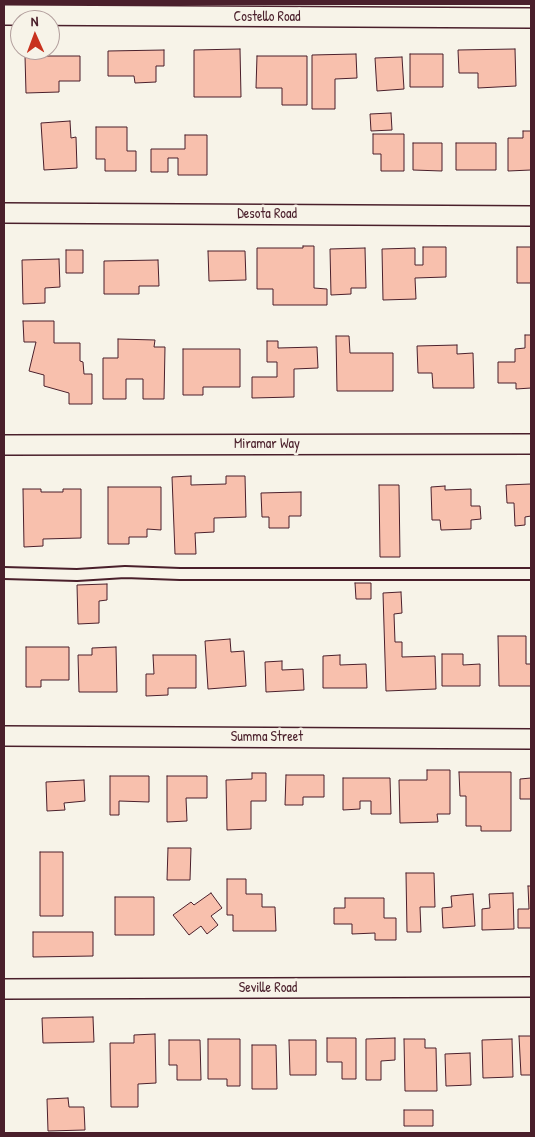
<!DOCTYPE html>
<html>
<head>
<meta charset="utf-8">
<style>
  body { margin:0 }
  #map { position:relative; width:535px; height:1137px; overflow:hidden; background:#f7f3e8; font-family:"Patrick Hand",sans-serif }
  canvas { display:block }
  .frame { position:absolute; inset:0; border:5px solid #4a1f2b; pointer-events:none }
  .north { position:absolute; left:10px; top:10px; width:50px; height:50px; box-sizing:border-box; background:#f7f3e8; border:1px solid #b29e9c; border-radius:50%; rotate:358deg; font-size:14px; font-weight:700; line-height:20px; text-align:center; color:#4a1f2b }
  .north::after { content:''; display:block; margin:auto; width:18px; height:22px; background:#c8321e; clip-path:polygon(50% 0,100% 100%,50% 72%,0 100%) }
</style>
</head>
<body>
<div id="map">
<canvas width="535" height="1137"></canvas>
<div class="frame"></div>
<div class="north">N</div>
</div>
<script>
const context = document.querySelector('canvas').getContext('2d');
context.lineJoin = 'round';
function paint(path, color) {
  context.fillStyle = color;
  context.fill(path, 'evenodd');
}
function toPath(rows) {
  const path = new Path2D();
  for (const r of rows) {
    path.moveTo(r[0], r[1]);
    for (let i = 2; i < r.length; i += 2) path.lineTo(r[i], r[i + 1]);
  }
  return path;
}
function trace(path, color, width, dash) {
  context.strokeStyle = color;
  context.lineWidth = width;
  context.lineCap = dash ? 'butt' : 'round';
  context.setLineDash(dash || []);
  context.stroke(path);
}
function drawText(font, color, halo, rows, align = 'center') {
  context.font = font + ' "Patrick Hand",sans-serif';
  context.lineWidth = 5;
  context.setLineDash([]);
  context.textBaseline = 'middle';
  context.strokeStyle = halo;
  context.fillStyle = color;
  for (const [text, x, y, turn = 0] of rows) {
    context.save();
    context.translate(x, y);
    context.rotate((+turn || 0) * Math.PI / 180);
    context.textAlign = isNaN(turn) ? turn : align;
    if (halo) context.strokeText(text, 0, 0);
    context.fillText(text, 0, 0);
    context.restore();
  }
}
const building = toPath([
  [240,49,241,97,194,97,194,50,240,49],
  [515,49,516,86,478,88,478,73,459,73,458,50,515,49],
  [164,50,164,66,156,66,156,82,135,83,134,76,108,76,108,51,164,50],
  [356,54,357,78,335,79,335,109,312,109,312,55,356,54],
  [410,54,443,54,443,87,410,87,410,54],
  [25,56,80,56,80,81,59,81,59,92,26,93,25,56],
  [257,56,307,56,307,105,282,105,282,88,256,88,257,56],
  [402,57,404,89,377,91,375,58,402,57],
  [391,113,392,130,371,131,370,114,391,113],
  [70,121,71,138,76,137,77,168,44,170,41,123,70,121],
  [96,127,127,127,127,151,136,151,136,171,105,171,105,159,96,159,96,127],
  [523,131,531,131,531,170,508,171,508,138,523,138,523,131],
  [373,134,404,134,404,171,381,171,381,154,373,154,373,134],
  [185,135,207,135,207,175,178,175,178,158,168,158,168,172,151,172,151,149,185,149,185,135],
  [413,143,442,143,442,171,413,170,413,143],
  [456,143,496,143,496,170,456,170,456,143],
  [303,246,314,246,314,288,327,289,327,305,273,305,273,289,257,289,257,248,303,248,303,246],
  [423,247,446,247,446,277,415,278,416,299,383,300,382,249,415,248,415,265,423,265,423,247],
  [517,247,531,247,531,283,517,283,517,247],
  [365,248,366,288,351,288,351,294,331,295,330,249,365,248],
  [66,250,83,250,83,273,66,273,66,250],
  [208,251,245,251,246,280,209,281,208,251],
  [59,259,60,287,45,288,45,303,23,304,22,260,59,259],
  [158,260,159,286,139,286,139,294,104,294,104,261,158,260],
  [23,321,54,321,54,343,80,343,80,361,83,362,84,374,92,374,92,404,69,404,69,393,44,386,44,375,29,371,36,342,24,342,23,321],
  [525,335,531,335,531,388,516,389,516,383,498,383,498,362,515,362,515,349,525,348,525,335],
  [336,336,349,336,350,353,393,353,393,391,337,391,336,336],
  [118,339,155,340,154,347,165,347,164,399,143,399,143,379,126,379,126,399,103,399,103,358,118,358,118,339],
  [267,341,278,341,278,348,317,347,318,368,294,369,294,397,252,398,252,377,277,377,277,362,267,362,267,341],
  [457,345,457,354,473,353,474,388,433,388,432,373,418,373,417,346,457,345],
  [183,349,240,349,240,387,203,387,203,395,183,395,183,349],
  [191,476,191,485,226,484,226,476,245,476,246,517,214,518,214,532,195,533,196,554,175,554,172,477,191,476],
  [531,484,531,516,525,517,525,525,515,526,514,503,507,503,506,485,531,484],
  [379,485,399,485,400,557,380,557,379,485],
  [445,486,445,490,471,489,471,506,480,506,481,519,471,520,471,529,441,530,440,520,432,520,431,487,445,486],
  [108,487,161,487,161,530,147,529,147,537,129,537,129,544,108,544,108,487],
  [23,489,41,489,41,492,63,492,63,489,81,489,81,538,43,539,43,546,24,547,23,489],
  [301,492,301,516,289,516,289,528,269,528,269,517,262,517,261,493,301,492],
  [355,583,371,583,371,599,356,599,355,583],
  [107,584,107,600,99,601,99,623,78,624,77,585,107,584],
  [401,592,402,613,394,614,395,642,402,642,402,657,435,656,436,689,386,691,383,593,401,592],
  [498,636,526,636,526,664,531,664,531,686,499,686,498,636],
  [230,639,231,652,244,651,246,686,208,689,205,641,230,639],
  [26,647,69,647,69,680,41,680,41,687,26,687,26,647],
  [116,647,117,692,79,692,78,655,92,655,92,648,116,647],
  [442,654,463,654,463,665,480,664,480,686,442,686,442,654],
  [153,655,196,655,196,688,168,688,168,695,146,696,146,674,154,674,153,655],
  [340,655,340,665,366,664,367,688,323,688,323,656,340,655],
  [282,661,282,670,303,669,304,690,266,692,265,662,282,661],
  [427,770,450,770,450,814,437,814,438,822,400,823,399,780,427,780,427,770],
  [459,772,511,772,511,831,481,831,481,826,466,826,466,796,460,796,459,772],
  [252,773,266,773,266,801,251,801,251,829,227,830,226,780,252,779,252,773],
  [286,775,324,775,324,797,303,797,303,805,285,805,286,775],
  [110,776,149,776,149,802,119,801,119,815,110,815,110,776],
  [167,776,207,776,207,798,186,798,187,821,167,822,167,776],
  [343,778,390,778,391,814,371,814,371,801,360,801,360,809,343,810,343,778],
  [531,778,531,799,520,799,520,779,531,778],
  [84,780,85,801,64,803,65,810,47,811,46,782,84,780],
  [168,848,191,848,190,880,167,880,168,848],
  [40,852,63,852,63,916,40,916,40,852],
  [406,873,434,873,435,907,420,907,421,932,407,932,406,873],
  [227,879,246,879,246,894,262,894,262,907,275,907,276,931,233,931,233,915,227,915,227,879],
  [528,886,531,886,531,928,518,928,518,909,529,909,528,886],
  [211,893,222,908,211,916,218,925,207,934,201,926,189,935,173,915,191,902,194,905,211,893],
  [513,893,514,929,482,930,482,909,490,908,489,894,513,893],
  [473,894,475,926,443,928,442,908,452,907,451,896,473,894],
  [115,897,154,897,154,935,115,935,115,897],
  [345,898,384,898,384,918,396,918,396,940,375,940,375,933,352,934,352,924,334,924,334,908,345,908,345,898],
  [33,932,93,932,93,956,33,957,33,932],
  [93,1017,94,1042,43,1043,42,1018,93,1017],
  [155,1034,156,1083,138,1084,138,1107,111,1107,110,1043,134,1043,134,1035,155,1034],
  [519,1036,531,1036,531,1075,521,1075,519,1036],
  [327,1038,356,1038,356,1079,342,1079,342,1062,327,1062,327,1038],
  [395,1038,395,1060,381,1061,381,1080,366,1080,366,1039,395,1038],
  [208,1039,240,1039,240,1086,227,1086,227,1079,208,1079,208,1039],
  [404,1039,425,1039,425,1048,436,1048,437,1091,405,1091,404,1039],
  [512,1039,513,1077,483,1078,482,1040,512,1039],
  [169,1040,200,1040,201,1080,177,1080,177,1065,169,1065,169,1040],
  [289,1040,316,1040,316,1075,290,1075,289,1040],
  [252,1045,276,1045,277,1089,252,1089,252,1045],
  [470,1053,471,1085,446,1086,445,1054,470,1053],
  [68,1098,69,1107,84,1107,85,1130,48,1131,47,1099,68,1098],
  [404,1110,433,1110,433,1126,404,1126,404,1110]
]);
paint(building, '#f8c0ad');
trace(building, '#4a1f2b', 1);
const service = toPath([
  [4,573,77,575,125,572,180,574,531,574]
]);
const minor = toPath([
  [4,15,531,18],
  [4,213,531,216],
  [4,445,531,444],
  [4,736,531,739],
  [4,989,531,987]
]);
trace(service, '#4a1f2b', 14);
trace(minor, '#4a1f2b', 22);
trace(service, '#f7f3e8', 10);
trace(minor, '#f7f3e8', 19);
drawText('14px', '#4a1f2b', '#f7f3e8', [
  ["Costello Road",267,17],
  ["Desota Road",267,214],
  ["Miramar Way",267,444],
  ["Summa Street",267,737],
  ["Seville Road",268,988]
]);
</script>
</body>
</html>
